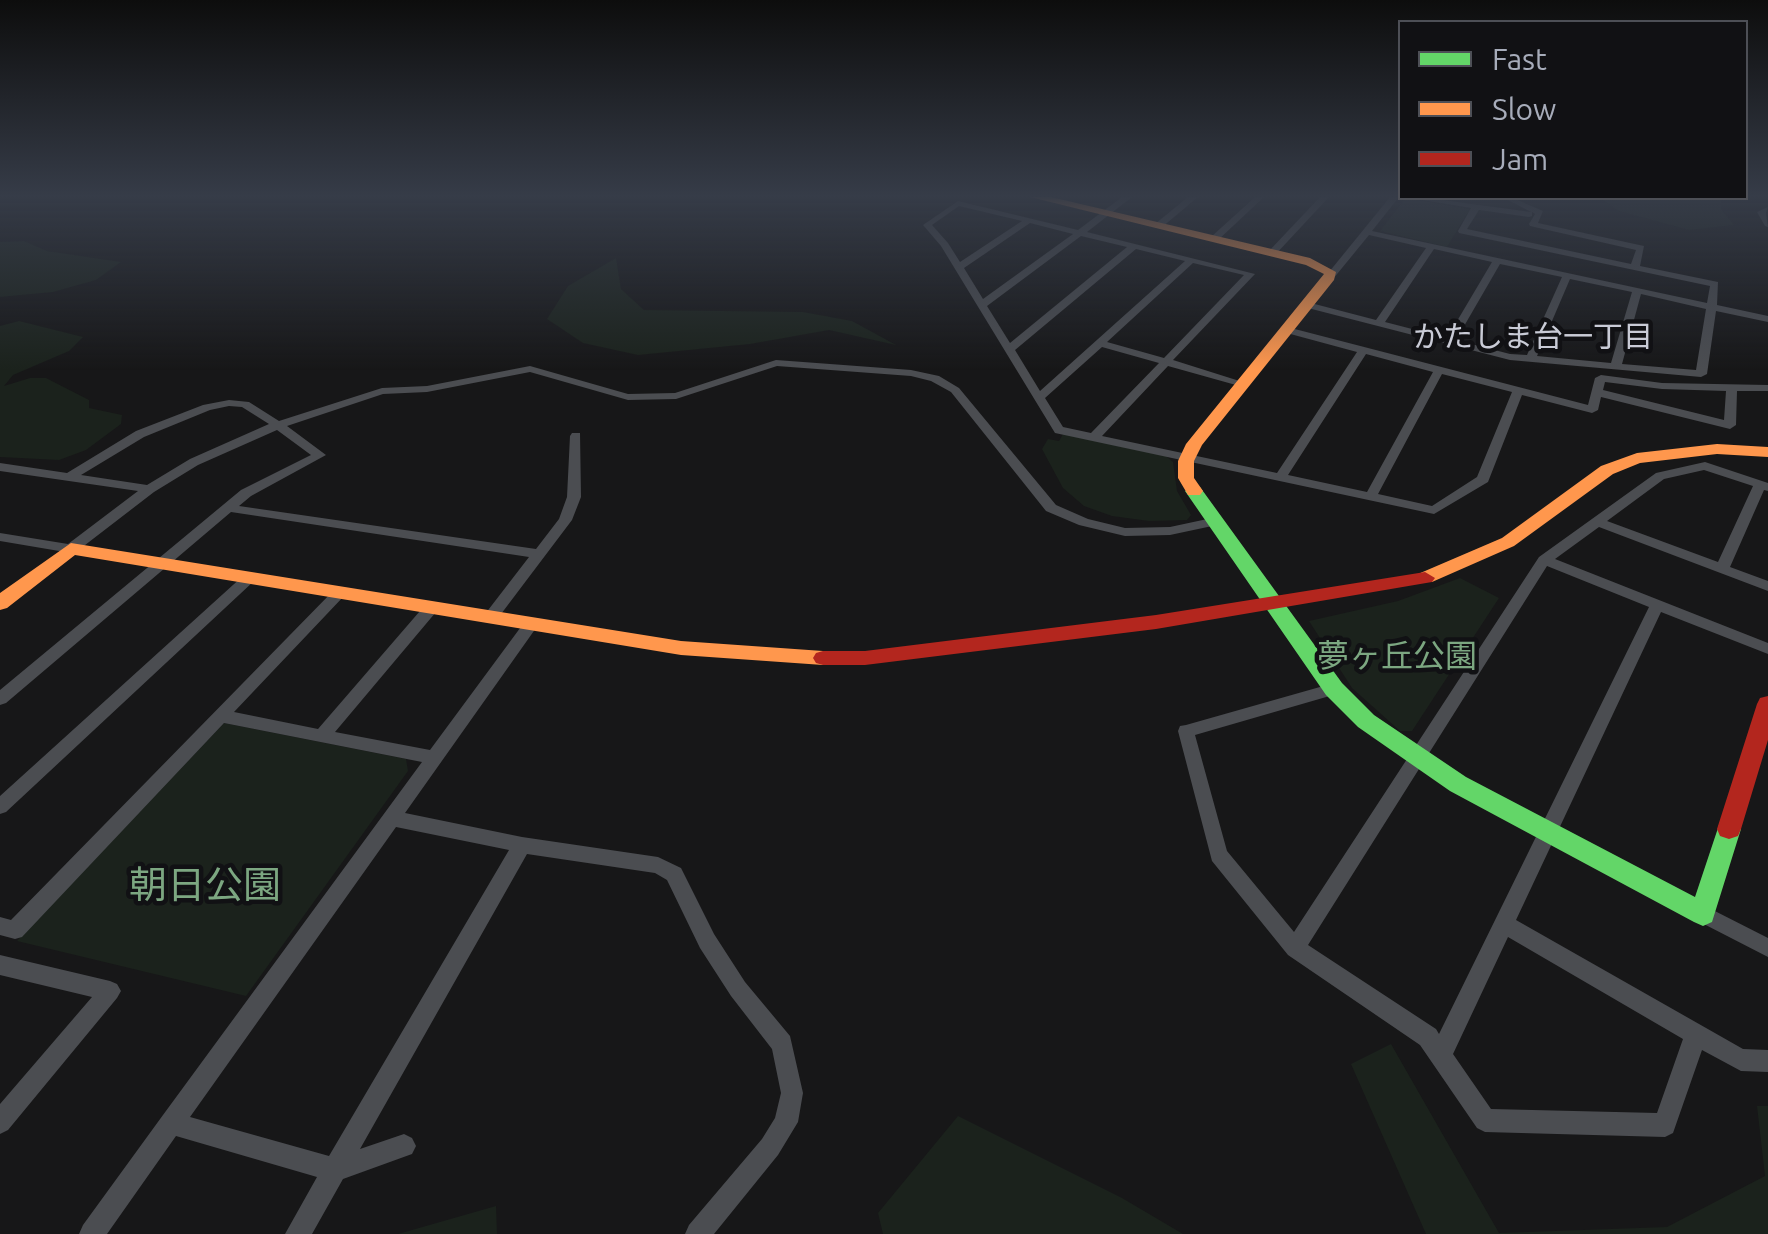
<!DOCTYPE html>
<html>
<head>
<meta charset="utf-8">
<style>
  body { margin:0 }
  #map { position:relative; width:1768px; height:1234px; overflow:hidden; background:#171718; font-family:Ubuntu,sans-serif }
  canvas { display:block }
  .legend { position:absolute; left:1398px; top:20px; width:350px; height:180px; box-sizing:border-box; background:#111114; border:2px solid #4d4f56; margin:0; padding:12px 18px; list-style:none; font-size:30px; color:#a7acba }
  .legend li { display:flex; align-items:center; gap:20px; height:50px }
  .legend b { width:50px; border:2px solid #4d4f56 }
</style>
</head>
<body>
<div id="map">
<canvas width="1768" height="1234"></canvas>
<ul class="legend">
<li><b style="height:12px;background:#63d668"></b>Fast</li>
<li><b style="height:12px;background:#ff974d"></b>Slow</li>
<li><b style="height:12px;background:#b3261e"></b>Jam</li>
</ul>
</div>
<script>
const context = document.querySelector('canvas').getContext('2d');
context.lineJoin = 'round';
function paint(path, color) {
  context.fillStyle = color;
  context.fill(path, 'evenodd');
}
function toPath(rows) {
  const path = new Path2D();
  for (const r of rows) {
    path.moveTo(r[0], r[1]);
    for (let i = 2; i < r.length; i += 2) path.lineTo(r[i], r[i + 1]);
  }
  return path;
}
function drawText(font, color, halo, rows, align = 'center') {
  context.font = font + ' Ubuntu,"Noto Sans JP",sans-serif';
  context.lineWidth = 9;
  context.setLineDash([]);
  context.textBaseline = 'middle';
  context.strokeStyle = halo;
  context.fillStyle = color;
  for (const [text, x, y, turn = 0] of rows) {
    context.save();
    context.translate(x, y);
    context.rotate((+turn || 0) * Math.PI / 180);
    context.textAlign = isNaN(turn) ? turn : align;
    if (halo) context.strokeText(text, 0, 0);
    context.fillText(text, 0, 0);
    context.restore();
  }
}
paint(toPath([
  [1600,198,1721,198,1721,209,1734,225,1689,230,1619,211],
  [1411,199,1470,209,1447,247,1380,231,1404,200],
  [24,241,47,251,121,262,96,280,53,292,0,297,0,242],
  [616,258,621,289,644,310,803,312,852,321,896,345,829,330,750,344,638,355,583,343,547,319,568,286],
  [19,321,83,337,69,351,13,375,4,386,30,378,46,378,89,400,89,408,122,415,121,424,86,450,59,460,0,457,0,326],
  [1063,434,1166,456,1173,462,1177,491,1191,515,1187,520,1149,521,1112,516,1084,506,1063,488,1042,449,1048,439,1059,441],
  [1460,578,1499,598,1412,731,1400,731,1352,688,1309,621,1398,601],
  [224,723,406,759,408,771,246,996,17,941],
  [1391,1044,1499,1233,1667,1227,1765,1176,1757,1106,1768,1106,1768,1234,1426,1234,1351,1064],
  [958,1116,1122,1198,1183,1234,883,1234,878,1213],
  [496,1206,497,1234,398,1234]
]), '#1b221c');
paint(toPath([
  [1122,197,1132,197,1087,232,1255,274,1173,360,1249,384,1243,387,1168,366,1102,436,1277,473,1357,352,1283,332,1282,330,1287,327,1588,405,1595,378,1601,375,1662,383,1768,385,1768,391,1737,391,1736,425,1730,429,1601,397,1598,410,1592,413,1522,395,1488,482,1434,514,1055,433,941,246,923,225,958,201,1078,230,1122,197],
  [959,206,1022,221,960,262,948,243,932,225,959,206],
  [1030,223,1073,234,983,299,964,268,1030,223],
  [1081,236,1127,247,1010,343,987,306,1081,236],
  [1136,249,1185,261,1040,391,1015,350,1136,249],
  [1193,263,1244,275,1164,358,1107,342,1193,263],
  [1102,347,1159,363,1091,433,1063,427,1045,398,1102,347],
  [1366,354,1433,372,1367,492,1288,475,1366,354],
  [1442,374,1512,392,1477,477,1432,506,1378,494,1442,374],
  [1605,382,1662,389,1726,391,1724,420,1603,390,1605,382],
  [1188,197,1198,197,1161,228,1155,228,1155,224,1188,197],
  [1255,197,1264,197,1217,241,1211,241,1211,237,1255,197],
  [1320,197,1329,197,1275,255,1269,255,1269,251,1320,197],
  [1390,197,1399,197,1372,231,1707,303,1710,286,1459,233,1458,231,1471,208,1410,198,1428,198,1531,212,1504,198,1513,198,1543,211,1538,223,1644,246,1640,266,1718,282,1717,305,1768,316,1768,322,1716,311,1707,374,1701,377,1510,360,1304,307,1304,303,1307,302,1376,320,1426,248,1369,235,1333,279,1325,277,1390,197],
  [1479,210,1529,217,1532,216,1532,212,1535,214,1529,224,1530,226,1636,250,1631,264,1467,229,1479,210],
  [1434,249,1492,262,1447,338,1385,322,1434,249],
  [1500,264,1562,277,1527,355,1510,354,1456,340,1500,264],
  [1570,279,1632,292,1611,363,1537,356,1570,279],
  [1641,294,1706,309,1696,370,1622,364,1641,294],
  [1768,207,1766,213,1768,227,1765,226,1757,212,1768,207],
  [776,360,911,370,939,376,959,388,1056,505,1088,519,1125,528,1170,527,1212,518,1219,522,1217,525,1170,535,1125,536,1079,525,1046,511,951,392,931,381,911,376,777,366,676,399,628,400,530,372,427,392,383,394,287,426,326,455,251,496,239,506,536,549,559,519,567,497,570,436,572,433,580,433,581,497,572,520,495,622,485,622,482,618,529,557,231,512,6,703,0,705,0,690,241,490,311,455,277,430,198,465,154,492,76,552,71,553,0,541,0,533,68,544,138,491,0,471,0,463,67,473,136,431,203,405,229,400,249,402,279,421,382,388,427,386,530,366,628,394,675,393,776,360],
  [229,406,242,407,269,424,190,459,147,485,81,475,144,437,210,410,229,406],
  [1705,462,1768,483,1768,491,1764,490,1730,567,1768,581,1768,591,1599,527,1555,559,1768,643,1768,654,1661,612,1516,920,1743,1049,1768,1050,1768,1072,1741,1071,1702,1050,1673,1133,1665,1137,1485,1132,1477,1128,1420,1045,1288,955,1212,861,1178,731,1180,726,1186,725,1334,683,1340,685,1342,689,1340,693,1195,735,1227,851,1294,932,1539,557,1656,473,1705,462],
  [1704,470,1753,486,1718,562,1607,521,1664,479,1704,470],
  [1547,566,1649,607,1439,1034,1436,1029,1308,945,1547,566],
  [1508,937,1683,1039,1657,1113,1491,1109,1453,1054,1508,937],
  [249,573,254,575,256,578,254,581,6,812,0,814,0,796,244,575,249,573],
  [339,588,346,593,344,596,234,712,318,729,426,604,431,603,438,608,436,612,335,732,430,750,526,620,536,620,539,624,536,628,405,813,522,837,658,857,681,868,714,934,745,982,790,1036,803,1093,798,1122,778,1155,714,1234,685,1234,689,1225,762,1139,775,1118,781,1093,772,1049,731,996,700,948,667,880,655,873,527,854,360,1149,404,1134,412,1138,416,1146,412,1154,343,1179,312,1234,285,1234,317,1177,176,1136,107,1234,79,1234,83,1225,163,1115,422,762,224,723,22,937,15,939,0,935,0,917,11,920,334,590,339,588],
  [396,827,509,850,329,1156,190,1117,396,827],
  [1703,905,1768,938,1768,957,1696,920,1693,914,1696,908,1703,905],
  [0,955,110,981,117,984,121,991,117,998,8,1130,0,1134,0,1104,92,997,0,975,0,955]
]), '#4b4d51');
paint(toPath([
  [1194,486,1200,487,1342,683,1374,715,1466,777,1695,897,1720,822,1729,819,1738,822,1741,829,1712,922,1703,926,1694,922,1450,791,1358,727,1326,695,1185,491,1194,486]
]), '#63d668');
paint(toPath([
  [1030,197,1051,197,1310,258,1336,272,1334,280,1202,445,1194,461,1194,478,1203,491,1200,495,1188,495,1178,478,1178,461,1186,444,1324,274,1306,265,1030,197],
  [1717,444,1768,447,1768,457,1717,454,1640,463,1613,474,1514,546,1432,582,1418,582,1415,578,1418,574,1502,538,1601,466,1637,453,1717,444],
  [71,543,681,641,823,651,830,653,833,658,830,663,823,665,681,655,75,555,7,608,0,610,0,593,71,543]
]), '#ff974d');
paint(toPath([
  [1425,572,1435,578,1432,582,1156,629,865,665,823,665,816,663,813,658,816,653,823,651,865,651,1156,615,1425,572],
  [1768,696,1768,740,1741,829,1738,836,1729,839,1720,836,1717,829,1757,704,1760,698,1768,696]
]), '#b3261e');
const sky = context.createLinearGradient(0, 0, 0, 370);
sky.addColorStop(0, '#0d0d0d');
sky.addColorStop(0.53, '#363c48');
sky.addColorStop(1, '#363c4800');
context.fillStyle = sky;
context.fillRect(0, 0, 1768, 370);
drawText('30px', '#c9cbd6', '#111114', [
  ["かたしま台一丁目",1533,337]
]);
drawText('32px', '#7ca781', '#111114', [
  ["夢ヶ丘公園",1397,656]
]);
drawText('38px', '#7ca781', '#111114', [
  ["朝日公園",205,885]
]);
</script>
</body>
</html>
